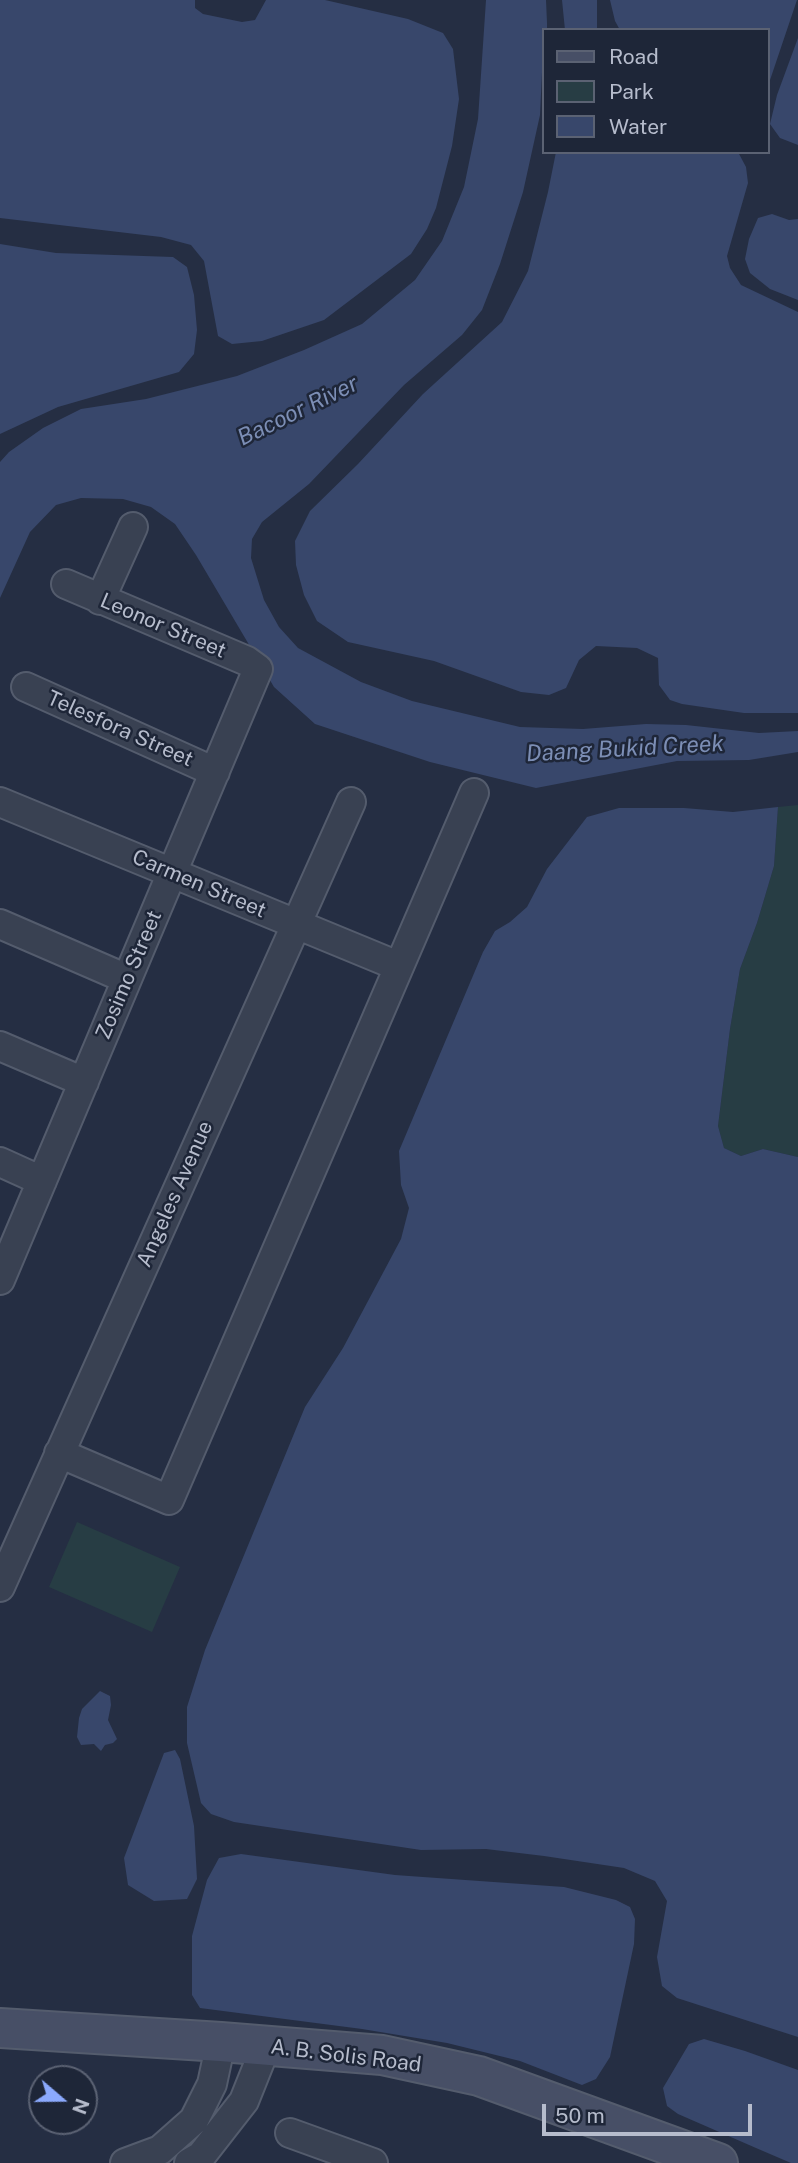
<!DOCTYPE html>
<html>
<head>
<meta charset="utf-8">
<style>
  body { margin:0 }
  #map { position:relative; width:798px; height:2163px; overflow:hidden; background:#252e43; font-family:"Public Sans",sans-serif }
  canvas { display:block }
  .legend { position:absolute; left:542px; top:28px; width:228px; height:126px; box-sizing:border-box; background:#1e2638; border:2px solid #5b6273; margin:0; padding:9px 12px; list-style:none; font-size:21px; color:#b6bccc }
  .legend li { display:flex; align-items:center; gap:14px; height:35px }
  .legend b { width:35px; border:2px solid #5b6273 }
  .north { position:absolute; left:28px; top:2065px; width:70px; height:70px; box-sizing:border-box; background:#1e2638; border:2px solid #5b6273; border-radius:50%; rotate:110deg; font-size:19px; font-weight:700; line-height:28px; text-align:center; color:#b6bccc }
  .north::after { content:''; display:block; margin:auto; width:24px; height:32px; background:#8ba9fd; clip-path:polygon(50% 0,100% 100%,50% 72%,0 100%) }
  .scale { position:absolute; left:542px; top:2104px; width:210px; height:32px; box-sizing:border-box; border:4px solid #b6bccc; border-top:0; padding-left:9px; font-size:21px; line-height:24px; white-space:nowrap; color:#b6bccc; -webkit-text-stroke:5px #1e2638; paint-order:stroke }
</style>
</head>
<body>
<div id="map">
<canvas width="798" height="2163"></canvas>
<ul class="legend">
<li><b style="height:9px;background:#474f66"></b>Road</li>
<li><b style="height:19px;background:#273d44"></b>Park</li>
<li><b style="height:19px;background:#38476b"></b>Water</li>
</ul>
<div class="north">N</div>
<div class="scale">50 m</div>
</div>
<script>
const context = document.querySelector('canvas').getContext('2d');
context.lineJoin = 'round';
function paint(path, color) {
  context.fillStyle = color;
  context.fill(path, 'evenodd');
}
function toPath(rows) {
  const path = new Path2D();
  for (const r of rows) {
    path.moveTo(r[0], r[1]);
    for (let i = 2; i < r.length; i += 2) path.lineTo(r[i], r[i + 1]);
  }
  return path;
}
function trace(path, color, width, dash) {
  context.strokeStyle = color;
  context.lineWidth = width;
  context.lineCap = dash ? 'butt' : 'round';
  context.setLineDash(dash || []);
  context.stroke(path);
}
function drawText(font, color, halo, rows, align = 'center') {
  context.font = font + ' "Public Sans",sans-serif';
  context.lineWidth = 5;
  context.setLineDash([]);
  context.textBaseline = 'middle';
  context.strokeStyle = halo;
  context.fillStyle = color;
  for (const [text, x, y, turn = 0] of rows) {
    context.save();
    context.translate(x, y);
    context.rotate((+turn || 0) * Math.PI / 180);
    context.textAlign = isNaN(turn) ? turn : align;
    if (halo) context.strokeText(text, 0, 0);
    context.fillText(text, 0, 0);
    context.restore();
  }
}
paint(toPath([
  [798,805,798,1157,763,1149,741,1156,724,1148,718,1126,730,1029,740,969,757,923,774,866,778,807],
  [77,1522,180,1567,152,1632,49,1587]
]), '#273d44');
paint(toPath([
  [0,0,195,0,195,8,203,14,242,22,255,20,266,0,325,0,408,19,443,33,453,49,459,99,452,146,436,208,427,229,411,254,324,320,262,341,232,344,218,336,204,261,191,245,161,237,0,218],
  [486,0,546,0,547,23,547,30,544,30,540,115,523,192,500,264,482,310,462,335,404,385,309,484,262,522,252,539,251,558,264,600,279,627,298,648,361,682,412,701,520,727,583,729,646,724,686,725,759,733,798,731,798,752,749,760,677,761,536,788,430,762,315,724,274,687,196,555,175,524,151,507,123,499,81,498,56,505,30,532,0,598,0,462,9,452,43,428,81,409,146,399,237,376,304,350,362,324,415,280,442,241,464,187,478,119],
  [562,0,597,0,597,30,565,30],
  [610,0,797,0,768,86,768,30,620,30,615,21],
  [798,38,798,145,780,138,770,124,777,95],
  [556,152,738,152,746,167,748,183,727,256,730,268,741,285,798,312,798,713,744,713,682,704,670,700,659,685,658,658,637,648,596,646,579,660,566,688,549,695,521,692,434,661,348,642,317,621,304,595,296,565,295,541,310,511,358,464,423,394,502,322,528,271,548,192],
  [772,214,789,220,798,219,798,300,770,289,750,273,745,259,749,239,758,218],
  [0,244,56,253,173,257,187,267,194,295,197,330,194,354,179,372,58,407,0,434],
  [778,807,774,866,757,923,740,969,730,1029,718,1126,724,1148,741,1156,763,1149,798,1157,798,2037,677,1998,662,1986,657,1957,667,1901,655,1881,624,1868,544,1856,486,1849,421,1850,234,1822,211,1814,201,1803,187,1743,187,1707,205,1650,305,1407,343,1348,401,1239,409,1208,401,1185,399,1151,483,952,495,931,510,922,527,907,547,869,587,817,619,808,684,808,733,812],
  [100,1691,110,1696,111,1705,108,1720,117,1739,113,1743,105,1745,101,1751,94,1744,81,1745,77,1737,79,1718,82,1709],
  [175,1750,180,1759,194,1826,197,1879,187,1899,154,1901,128,1885,124,1858,164,1753],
  [241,1854,395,1875,564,1887,616,1900,630,1907,635,1919,634,1944,610,2057,596,2079,582,2085,520,2061,447,2043,362,2029,200,2008,192,1995,192,1936,207,1880,219,1858],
  [704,2039,745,2051,798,2070,798,2163,791,2163,756,2148,678,2114,667,2106,663,2088,689,2044]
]), '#38476b');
const street = toPath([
  [100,600,133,527],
  [26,687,215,772],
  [0,802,398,966],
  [0,924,127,979],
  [0,1046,84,1082],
  [0,1162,42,1181],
  [0,1280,258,669,247,661,66,584],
  [59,1453,169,1500,474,793],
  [0,1587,351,802],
  [290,2133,373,2163],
  [125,2163,160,2150,194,2120,212,2084,221,2042],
  [189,2163,201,2156,244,2101,266,2046]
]);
const secondary = toPath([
  [0,2028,221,2042,382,2055,479,2076,718,2163]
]);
trace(street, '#545c6d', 32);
trace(secondary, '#545c6d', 42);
trace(street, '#394152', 28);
trace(secondary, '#474f66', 38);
drawText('21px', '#b6bccc', '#1e2638', [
  ["Leonor Street",163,626,23],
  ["Telesfora Street",120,729,24],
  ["Carmen Street",199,884,23],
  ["Zosimo Street",129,975,-67],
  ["Angeles Avenue",175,1194,-66],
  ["A. B. Solis Road",346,2056,7]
]);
drawText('italic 23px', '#7c8eb5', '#1e2638', [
  ["Bacoor River",298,411,-26],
  ["Daang Bukid Creek",625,749,-3]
]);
</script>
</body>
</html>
